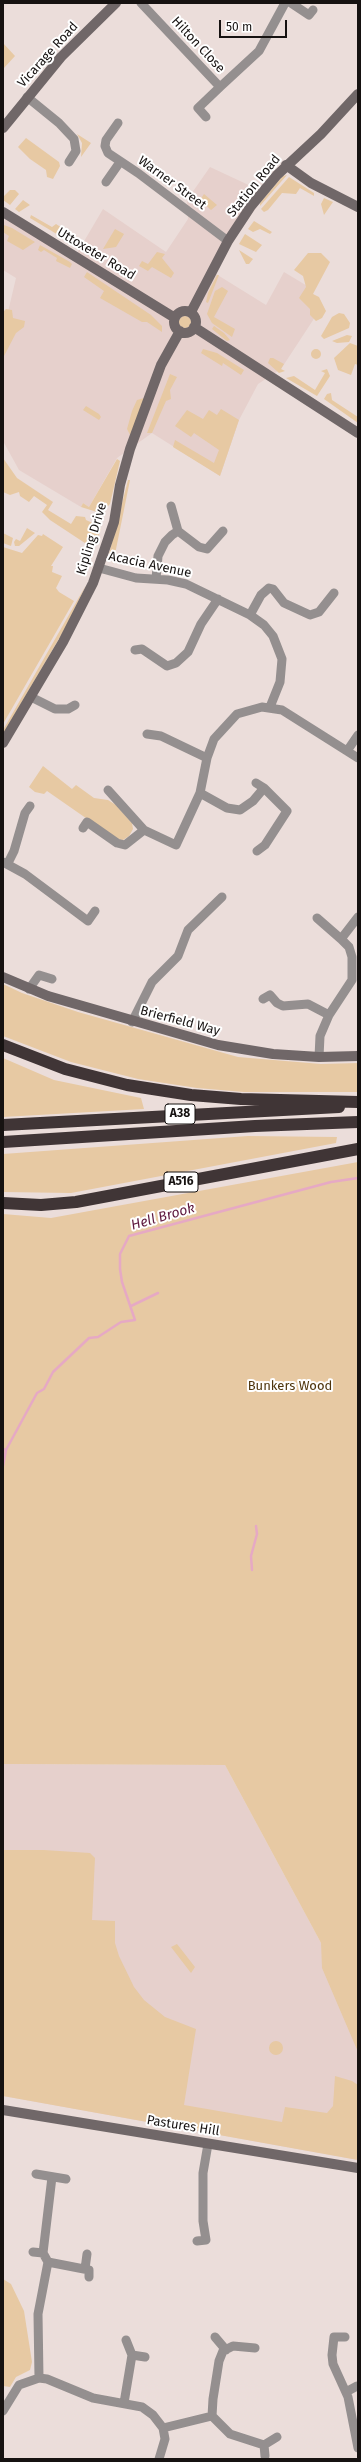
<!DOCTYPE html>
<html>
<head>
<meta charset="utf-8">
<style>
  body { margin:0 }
  #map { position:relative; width:361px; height:2462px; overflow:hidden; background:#ebddda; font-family:"Fira Sans",sans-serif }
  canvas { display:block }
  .frame { position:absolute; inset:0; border:4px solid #161211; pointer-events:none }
  .scale { position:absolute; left:219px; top:20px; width:68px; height:18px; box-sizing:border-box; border:2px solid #161211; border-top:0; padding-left:5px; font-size:12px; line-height:14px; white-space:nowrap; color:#161211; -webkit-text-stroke:3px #fff; paint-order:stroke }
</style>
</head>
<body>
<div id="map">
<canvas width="361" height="2462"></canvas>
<div class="frame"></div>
<div class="scale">50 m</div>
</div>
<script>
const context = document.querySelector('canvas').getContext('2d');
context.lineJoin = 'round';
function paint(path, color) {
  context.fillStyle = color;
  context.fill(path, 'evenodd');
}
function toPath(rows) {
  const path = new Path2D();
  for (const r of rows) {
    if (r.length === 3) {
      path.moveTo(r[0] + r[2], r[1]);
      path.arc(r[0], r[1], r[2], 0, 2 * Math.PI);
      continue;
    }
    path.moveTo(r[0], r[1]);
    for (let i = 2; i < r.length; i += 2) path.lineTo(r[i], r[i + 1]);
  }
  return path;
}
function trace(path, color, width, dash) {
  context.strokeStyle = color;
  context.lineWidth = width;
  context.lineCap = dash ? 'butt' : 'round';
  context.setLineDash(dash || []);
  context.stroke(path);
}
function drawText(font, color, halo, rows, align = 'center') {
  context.font = font + ' "Fira Sans",sans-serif';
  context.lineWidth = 4;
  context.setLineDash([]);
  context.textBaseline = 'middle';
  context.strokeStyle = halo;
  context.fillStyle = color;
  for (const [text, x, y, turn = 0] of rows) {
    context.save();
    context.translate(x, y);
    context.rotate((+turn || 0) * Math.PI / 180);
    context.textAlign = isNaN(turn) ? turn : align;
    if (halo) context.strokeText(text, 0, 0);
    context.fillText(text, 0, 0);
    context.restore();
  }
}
paint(toPath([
  [210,167,255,188,265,195,229,247,216,274,266,305,284,272,309,287,319,311,281,369,258,384,239,420,220,476,152,433,117,458,89,507,83,503,81,507,19,470,3,441,3,333,16,278,3,270,3,226,5,219,73,260,103,209,166,252,188,219,187,200],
  [3,1764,225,1765,321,1943,358,2033,358,2160,3,2096]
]), '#e6d0cc');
paint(toPath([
  [3,43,15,56,4,68,3,67],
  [77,134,91,143,81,157,82,143],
  [26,138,59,162,60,166,53,179,47,177,46,170,30,159,18,147],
  [287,175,260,206,260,203,283,176],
  [289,177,314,193,314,196,300,188,296,194,282,193,268,210,264,212,261,209],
  [10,190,15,190,19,194,10,205,3,200,3,197],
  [204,194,217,205,211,210,200,200],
  [324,198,333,202,324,215,321,204],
  [23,200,30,205,19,212,15,209],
  [31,215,52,227,56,224,70,233,68,237,77,243,75,245,30,218],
  [254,221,272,232,270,234,260,229,253,232,248,229],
  [4,225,12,228,35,242,23,250,7,241,9,236,3,232],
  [115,229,124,234,116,247,103,249],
  [245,234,262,245,256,252,239,244],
  [40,245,70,262,72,264,70,268,56,261,57,258,44,250,41,252,38,250],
  [239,250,253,259,249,264,246,264],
  [157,252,165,254,162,258,174,273,171,278,152,267,148,271,139,266,142,261,148,264],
  [308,253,321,253,330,262,313,294,319,297,326,311,322,318,316,321,310,315,310,309,299,298,306,287,303,276,294,270],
  [87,272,151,315,162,326,162,332,147,322,142,322,100,298,104,291,84,277],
  [217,275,219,275,208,303,206,302,208,293],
  [222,287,228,291,214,317,235,329,232,337,212,323,207,314,215,291],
  [6,309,12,310,13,318,25,321,24,327,16,333,3,358,3,312],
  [339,313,344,314,350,323,349,328,324,339,321,336,332,317],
  [185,322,6],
  [214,326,224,333,230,340,227,341,212,329],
  [347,335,352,336,349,342,337,343,332,341],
  [350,343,358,346,358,365,355,364,351,375,338,370,334,358],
  [203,349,217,353,244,370,241,375,223,363,222,366,201,353],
  [316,354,5],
  [270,358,273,358,284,364,281,369,285,371,279,373,268,363],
  [327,369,330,376,317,396,286,378,294,376,315,390,325,373,321,371],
  [170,374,177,377,170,390,171,399,166,401,152,433,147,433],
  [331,393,332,400,358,417,358,423,324,399,327,394],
  [144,398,131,437,127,429,132,411,137,400],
  [86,406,99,414,101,417,99,420,83,410],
  [221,409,239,420,220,476,173,447,175,440,214,463,219,450,194,433,191,437,175,426,187,410,203,419,209,410,217,415],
  [3,458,17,478,53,502,48,510,71,524,76,516,85,517,86,520,97,525,101,529,94,549,50,520,42,512,47,505,34,496,29,502,20,496,19,492,10,495,3,492],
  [117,459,120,461,110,504,104,510,97,512,81,507,83,503,89,507],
  [128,480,130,480,113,564,109,554],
  [27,528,35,533,19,546,15,546,14,542,16,539,20,541],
  [3,533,13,538,11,546,3,543],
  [43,534,63,547,51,566,53,566,52,572,62,576,56,588,59,592,74,601,3,724,3,547,22,553,38,535,42,536],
  [86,585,67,625,3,734,3,730],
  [43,766,72,789,76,785,94,798,108,800,116,805,132,823,133,829,129,836,123,840,116,839,47,791,44,794,35,792,29,787],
  [3,984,22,993,78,1012,238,1057,321,1064,358,1063,358,1092,244,1092,197,1088,138,1079,71,1062,3,1036],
  [3,1058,54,1080,141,1098,144,1109,3,1117],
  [248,1136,337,1137,336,1143,71,1193,3,1192,3,1154],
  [358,1162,358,2052,322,1968,321,1943,225,1765,3,1764,3,1214,51,1218],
  [3,1850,44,1850,90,1853,95,1858,92,1920,115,1921,115,1943,119,1956,134,1987,144,2000,165,2017,196,2029,184,2105,282,2122,285,2107,327,2113,333,2106,335,2076,352,2081,358,2085,358,2160,3,2096],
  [177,1944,195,1967,191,1973,171,1947],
  [276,2048,7],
  [3,2279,11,2284,24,2311,32,2362,30,2370,16,2377,10,2387,3,2386]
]), '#e7c9a3');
trace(toPath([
  [131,1306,158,1293],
  [3,1449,6,1450,37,1393,44,1389,53,1372,89,1338,98,1337,121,1322,135,1320,122,1282,120,1269,120,1254,129,1236,331,1182,358,1178],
  [3,1466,6,1450],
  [252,1570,251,1556,257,1534,256,1526]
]), '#e6a9c4', 2.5);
trace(toPath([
  [141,3,220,87,198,108,206,117],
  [291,3,309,15,313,10],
  [220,87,259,51,285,3],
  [27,97,59,123,74,139,76,151,69,162],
  [118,123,106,140,105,146,108,153,138,173,228,241],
  [106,182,120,162],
  [171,506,178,531],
  [99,568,136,578,168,580,186,584,250,615,264,625,273,636,282,659,280,682,270,707],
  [156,579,158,556,165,542,172,535,178,531,199,547,207,549,223,531],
  [250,615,261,595,269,588,273,589,284,603,310,615,319,612,334,593],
  [135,650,142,649,167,666,176,663,188,652,201,624,218,599],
  [31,697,55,709,68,709,75,705],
  [147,734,161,736,207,758],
  [347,751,358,735],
  [108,790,144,830,176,845,200,793,207,758,214,739,237,714,262,707,282,710,358,758],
  [200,793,227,808,240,810,253,801,264,788,256,783],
  [83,828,87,822,117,843,125,845,144,830],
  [257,851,265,845,287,811,264,788],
  [3,862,25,874,88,921,95,911],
  [8,863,14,851,25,813,30,806],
  [317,918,341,939],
  [29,989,39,975,52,979],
  [263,999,270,995,277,1003,283,1006,308,1004,329,1015,320,1036,319,1057],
  [329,1015,352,980,352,957,349,947,341,939,358,917],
  [132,1022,152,982,178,956,188,930,222,897],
  [36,2174,66,2179],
  [197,2241,206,2240,203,2221,203,2173,208,2144],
  [33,2252,43,2253],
  [48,2262,89,2270,89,2277],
  [85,2269,87,2254],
  [215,2337,226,2350],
  [345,2337,334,2337,332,2355,333,2364,348,2397,358,2448],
  [126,2340,132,2355,145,2357],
  [39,2378,38,2314,48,2262,43,2253,52,2177],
  [346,2392,357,2386],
  [124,2403,132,2355],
  [3,2411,19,2385,39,2378,47,2379,93,2398,142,2407,153,2415,163,2428,165,2439,159,2459],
  [212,2416,230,2434,264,2445],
  [163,2428,212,2416,213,2399,219,2361,223,2351,233,2346,255,2348],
  [265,2456,264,2445,277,2437]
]), '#948f8f', 9);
trace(toPath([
  [3,128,61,57,116,3],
  [286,165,311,183,358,207],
  [3,212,175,318],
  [185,322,11],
  [191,312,228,241,251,206,277,175,321,134,358,94],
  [194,327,358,433],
  [3,743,63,642,93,583,114,522,120,485,130,449,161,365,180,331],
  [3,977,48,996,218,1045,273,1054,319,1057,358,1056],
  [3,2110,358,2168]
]), '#706768', 10);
trace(toPath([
  [3,1045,65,1069,127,1085,191,1095,241,1099,358,1102],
  [3,1125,339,1107],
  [3,1142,255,1126,358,1122],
  [3,1203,41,1205,76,1202,358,1149]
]), '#403536', 12);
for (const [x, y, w] of [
  [180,1114,30],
  [181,1182,34]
]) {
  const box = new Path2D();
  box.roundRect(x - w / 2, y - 10, w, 20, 3);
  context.fillStyle = '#fff';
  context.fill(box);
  trace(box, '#161211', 1);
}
drawText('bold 12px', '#161211', null, [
  ["A38",180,1114],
  ["A516",181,1182]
]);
drawText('13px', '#161211', '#fff', [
  ["Hilton Close",198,45,47],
  ["Vicarage Road",48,55,-48],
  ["Warner Street",172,183,36],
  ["Station Road",254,186,-51],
  ["Uttoxeter Road",96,254,31],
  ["Kipling Drive",92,539,-73],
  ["Acacia Avenue",150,565,12],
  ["Brierfield Way",180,1021,15],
  ["Pastures Hill",183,2126,9]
]);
drawText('13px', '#4e340c', '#fff', [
  ["Bunkers Wood",290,1386]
]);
drawText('italic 14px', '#5e183e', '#fff', [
  ["Hell Brook",163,1217,-16]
]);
</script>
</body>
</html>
